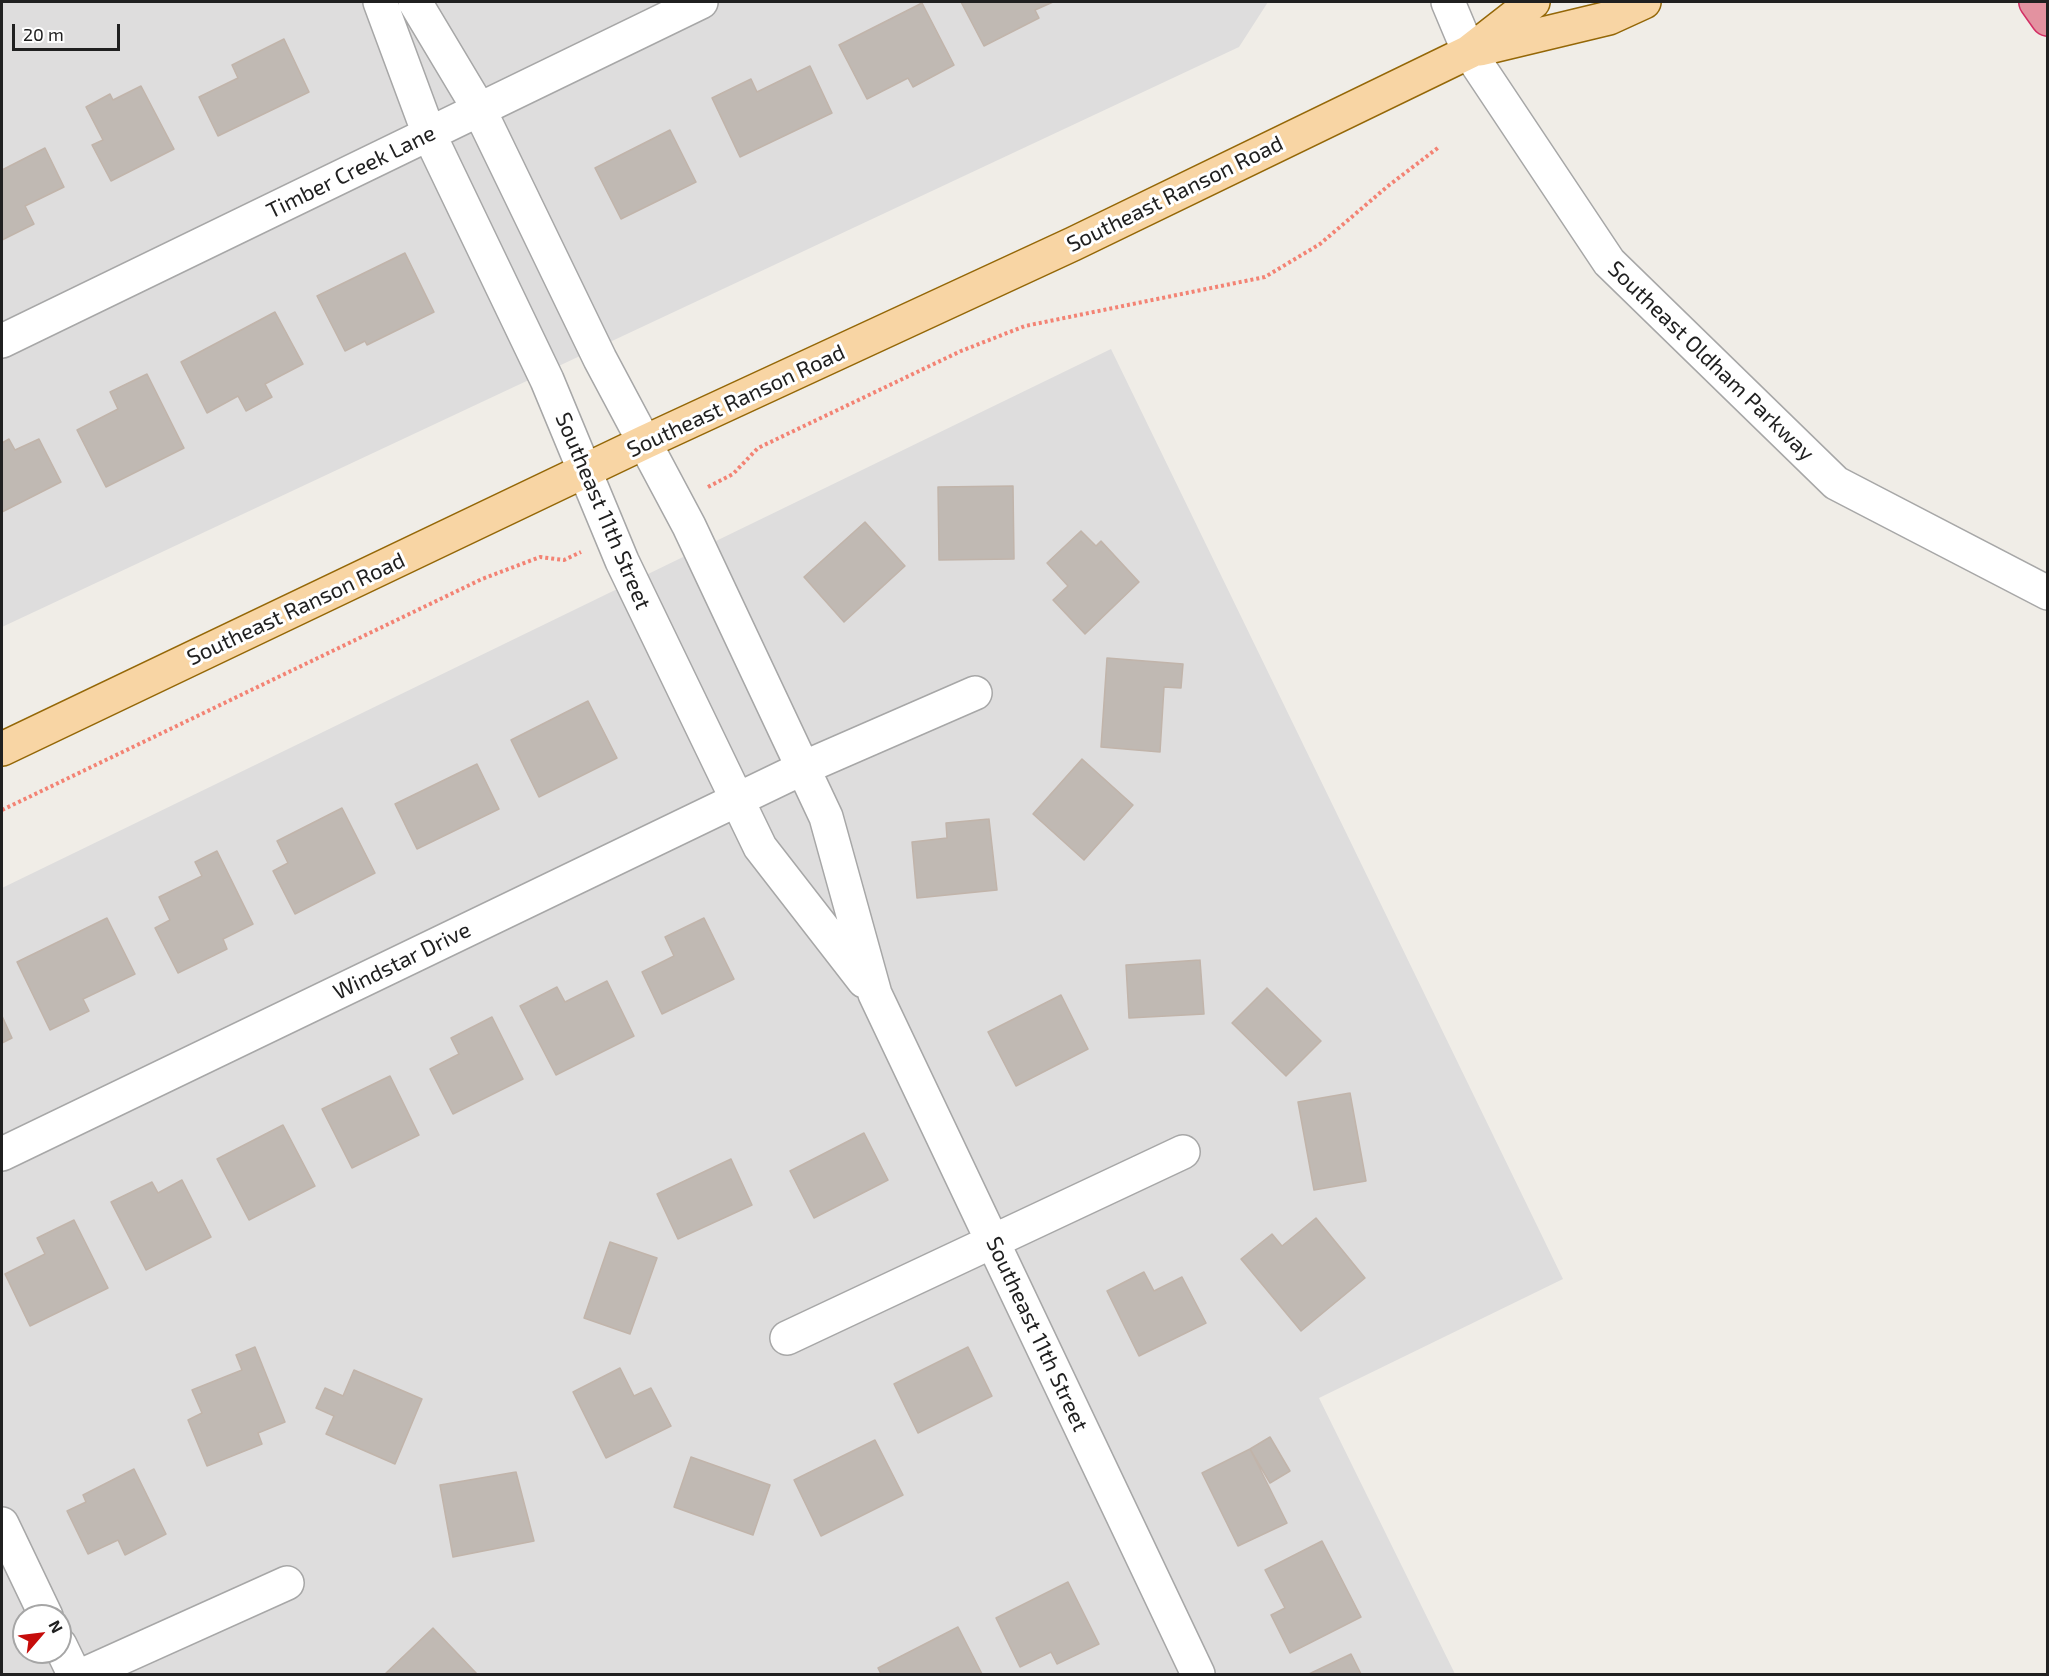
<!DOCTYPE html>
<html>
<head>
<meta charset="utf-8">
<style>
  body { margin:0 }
  #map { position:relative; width:2049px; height:1676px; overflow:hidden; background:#f0ede7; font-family:"Exo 2",sans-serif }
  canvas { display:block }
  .frame { position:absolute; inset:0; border:3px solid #202020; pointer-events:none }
  .north { position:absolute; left:12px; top:1604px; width:60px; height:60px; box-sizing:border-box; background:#fff; border:2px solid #a6a6a6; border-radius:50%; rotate:62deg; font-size:16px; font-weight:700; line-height:24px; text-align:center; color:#202020 }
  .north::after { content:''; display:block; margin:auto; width:21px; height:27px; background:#c60c0a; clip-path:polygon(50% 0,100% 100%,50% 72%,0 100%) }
  .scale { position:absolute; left:12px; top:24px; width:108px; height:27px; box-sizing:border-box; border:3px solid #202020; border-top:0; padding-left:8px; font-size:18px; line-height:21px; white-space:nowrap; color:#202020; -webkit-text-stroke:4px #fff; paint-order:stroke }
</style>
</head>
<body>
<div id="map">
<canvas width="2049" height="1676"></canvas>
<div class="frame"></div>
<div class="north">N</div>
<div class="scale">20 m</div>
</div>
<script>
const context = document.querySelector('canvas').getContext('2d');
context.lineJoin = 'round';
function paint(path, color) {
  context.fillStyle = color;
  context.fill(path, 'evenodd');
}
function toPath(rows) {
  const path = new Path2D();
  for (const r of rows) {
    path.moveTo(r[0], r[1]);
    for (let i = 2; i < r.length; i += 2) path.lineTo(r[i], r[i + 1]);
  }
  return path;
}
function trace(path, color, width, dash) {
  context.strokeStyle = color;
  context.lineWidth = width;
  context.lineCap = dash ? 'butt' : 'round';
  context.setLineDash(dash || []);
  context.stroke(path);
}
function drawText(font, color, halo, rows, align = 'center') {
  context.font = font + ' "Exo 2",sans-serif';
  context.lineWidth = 6;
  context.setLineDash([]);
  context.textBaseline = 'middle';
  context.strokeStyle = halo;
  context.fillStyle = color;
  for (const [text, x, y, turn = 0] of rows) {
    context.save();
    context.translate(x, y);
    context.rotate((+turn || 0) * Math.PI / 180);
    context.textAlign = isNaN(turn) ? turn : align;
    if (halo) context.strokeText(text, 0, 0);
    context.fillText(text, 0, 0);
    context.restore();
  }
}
paint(toPath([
  [2,2,1268,2,1239,47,2,627],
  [1111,349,1563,1279,1319,1398,1455,1674,2,1674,2,888],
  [24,1616,60,1616,60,1652,24,1652]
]), '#dedddd');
const building = toPath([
  [961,2,1053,2,1035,10,1039,18,984,46,961,2],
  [922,3,954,65,913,87,908,78,867,99,839,45,922,3],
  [284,39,309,92,218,136,199,97,238,78,232,65,284,39],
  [810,66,832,113,740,157,712,98,751,79,757,92,810,66],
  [141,86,174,149,111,181,92,145,103,140,86,107,110,94,113,100,141,86],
  [670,130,696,182,621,219,595,168,670,130],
  [45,148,64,187,25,206,34,224,2,240,2,170,45,148],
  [405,253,434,312,367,345,365,341,345,351,317,296,405,253],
  [275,312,303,364,265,384,272,397,246,411,238,396,207,413,181,362,275,312],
  [147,374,184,448,106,487,77,430,118,409,110,392,147,374],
  [9,439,15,450,39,439,61,482,2,512,2,443,9,439],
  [1013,486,1014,559,939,560,938,487,1013,486],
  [865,522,905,566,844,622,804,577,865,522],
  [1081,531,1096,546,1101,541,1139,582,1085,634,1053,600,1068,586,1047,563,1081,531],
  [1107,658,1183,664,1181,688,1164,687,1160,752,1101,747,1107,658],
  [588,701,617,758,539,797,511,740,588,701],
  [1082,759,1133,805,1084,860,1033,814,1082,759],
  [477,764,499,809,417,849,395,804,477,764],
  [342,808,375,873,295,914,273,871,288,863,277,841,342,808],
  [989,819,997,890,917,898,912,842,947,838,946,823,989,819],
  [217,851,253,924,223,939,227,949,178,973,155,928,170,920,159,897,202,876,195,862,217,851],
  [107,918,135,974,83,999,89,1011,50,1030,17,962,107,918],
  [704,918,734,979,662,1014,642,972,674,956,665,937,704,918],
  [1200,960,1204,1014,1129,1018,1126,965,1200,960],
  [607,981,634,1036,556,1075,520,1006,557,987,565,1002,607,981],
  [1267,988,1321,1041,1286,1076,1232,1023,1267,988],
  [1061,995,1088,1049,1016,1086,988,1032,1061,995],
  [2,1016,12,1038,2,1043,2,1016],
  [492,1017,523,1079,453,1114,430,1069,459,1054,451,1038,492,1017],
  [390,1076,419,1135,352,1168,322,1109,390,1076],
  [1350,1093,1366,1181,1314,1190,1298,1102,1350,1093],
  [283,1125,315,1186,249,1220,217,1159,283,1125],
  [864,1133,888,1180,814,1218,790,1171,864,1133],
  [731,1159,752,1205,678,1239,657,1194,731,1159],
  [182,1180,211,1237,146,1270,111,1202,152,1182,158,1193,182,1180],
  [1316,1218,1365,1278,1301,1331,1241,1259,1272,1234,1282,1246,1316,1218],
  [74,1220,108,1288,30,1326,5,1274,45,1254,37,1238,74,1220],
  [610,1242,657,1258,630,1334,584,1318,610,1242],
  [1144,1272,1154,1291,1182,1277,1206,1323,1139,1356,1107,1291,1144,1272],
  [255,1347,285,1422,258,1433,262,1444,207,1466,188,1420,202,1413,192,1390,242,1370,236,1355,255,1347],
  [968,1347,992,1396,918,1433,894,1384,968,1347],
  [620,1368,634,1396,651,1388,671,1426,606,1458,573,1392,620,1368],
  [354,1370,422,1399,395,1464,326,1434,334,1416,316,1408,325,1388,343,1396,354,1370],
  [1270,1437,1290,1471,1270,1483,1250,1449,1270,1437],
  [875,1440,903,1495,821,1536,794,1480,875,1440],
  [1250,1449,1287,1523,1238,1546,1202,1473,1250,1449],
  [691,1457,770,1485,753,1535,674,1507,691,1457],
  [134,1469,166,1534,125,1555,118,1540,88,1554,67,1511,86,1502,83,1495,134,1469],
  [516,1472,534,1541,453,1557,440,1485,516,1472],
  [1322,1541,1361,1617,1290,1653,1271,1615,1285,1608,1265,1570,1322,1541],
  [1068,1582,1099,1644,1057,1664,1051,1652,1020,1667,996,1618,1068,1582],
  [958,1627,982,1674,881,1674,878,1668,958,1627],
  [433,1628,477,1674,385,1674,433,1628],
  [1351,1654,1361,1674,1309,1674,1351,1654]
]);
paint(building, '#c0b9b3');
trace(building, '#c1b4aa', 1.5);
const minor = toPath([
  [380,2,429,134,547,380,622,561,760,847,864,981],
  [415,2,479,109,600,359,689,526,826,817,875,994,1198,1674],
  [1448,2,1469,52,1609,262,1836,483,2048,593],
  [2,341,701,2],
  [2,1154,803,768,975,693],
  [787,1338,1183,1152],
  [2,1524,46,1616],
  [60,1645,74,1674],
  [85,1674,287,1583]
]);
const major = toPath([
  [1480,49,1609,18,1644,2],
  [2,749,645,442,1073,244,1469,52,1533,2]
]);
const highway = toPath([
  [2036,2,2048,19]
]);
trace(minor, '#a7a7a7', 36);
trace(major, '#946707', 36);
trace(highway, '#d32f65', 36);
trace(toPath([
  [708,487,733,474,758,448,961,351,1025,326,1265,277,1320,244,1388,186,1439,147],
  [2,810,482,579,540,557,564,560,581,552]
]), '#f38374', 4, [3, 3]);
trace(minor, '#fff', 33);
trace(major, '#f8d5a4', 33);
trace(highway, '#e392a0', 33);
drawText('22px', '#202020', '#fff', [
  ["Timber Creek Lane",351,172,-26],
  ["Southeast Ranson Road",1175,194,-26],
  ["Southeast Oldham Parkway",1711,361,44],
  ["Southeast Ranson Road",736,401,-25],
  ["Southeast 11th Street",603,511,67],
  ["Southeast Ranson Road",296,609,-25],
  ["Windstar Drive",402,961,-26],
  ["Southeast 11th Street",1037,1334,65]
]);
</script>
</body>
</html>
